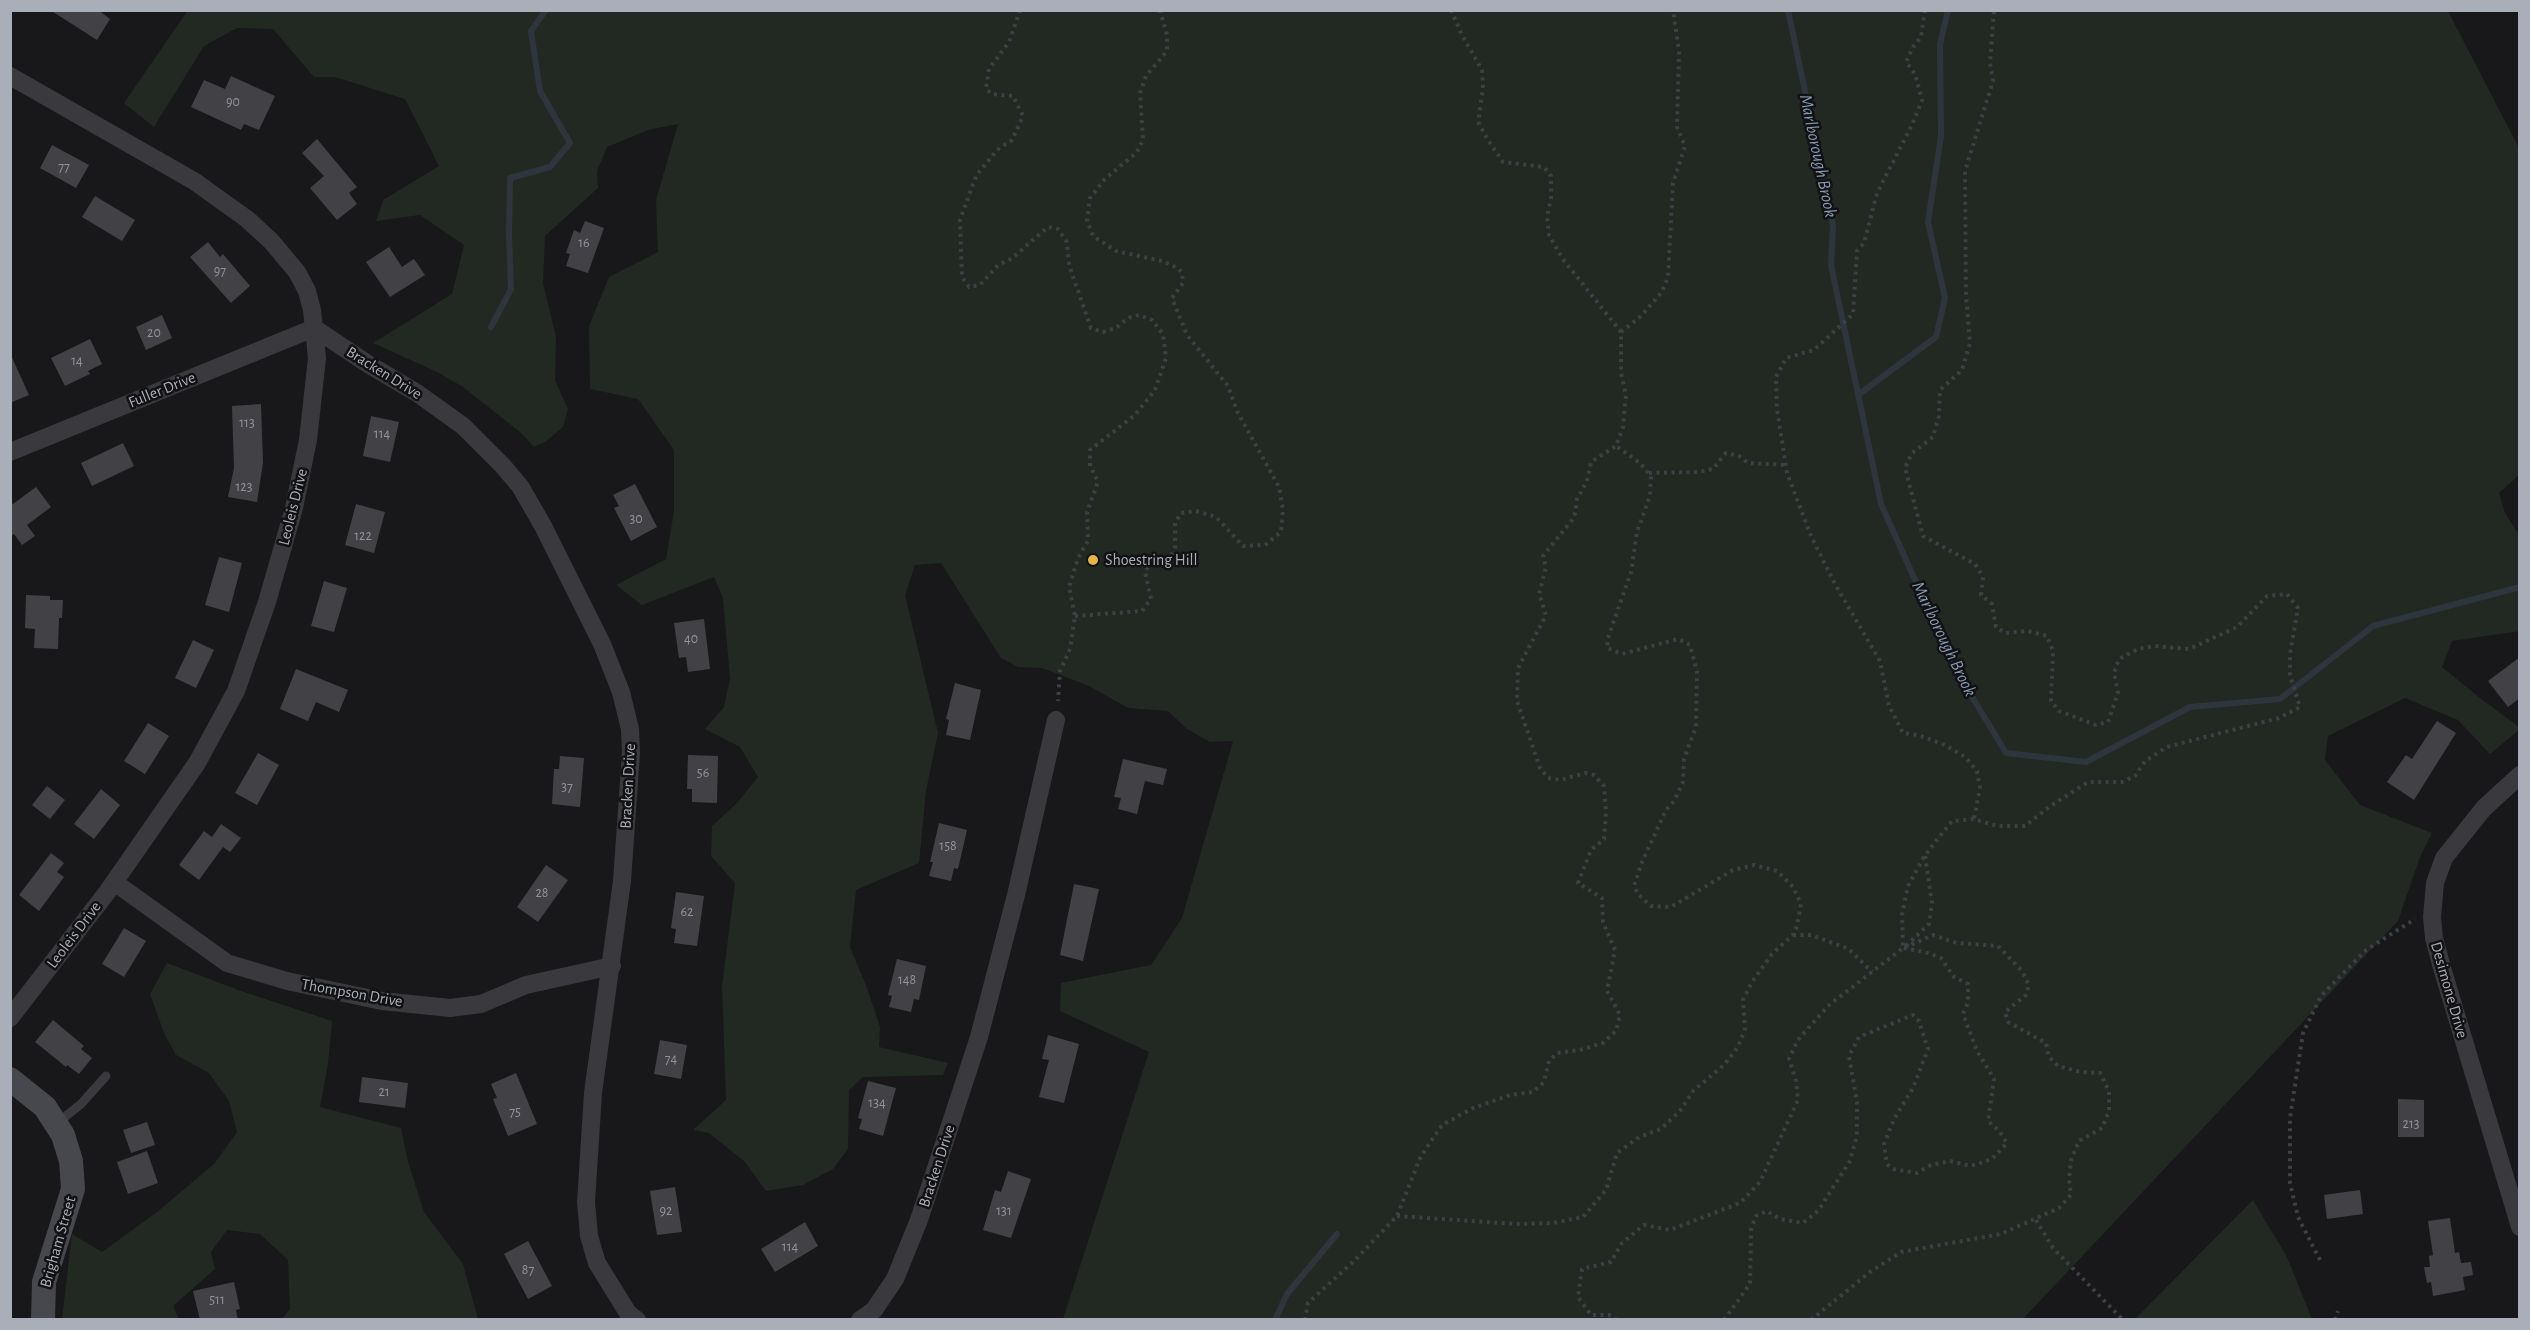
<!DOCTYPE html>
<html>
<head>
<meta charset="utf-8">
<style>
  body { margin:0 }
  #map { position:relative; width:2530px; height:1330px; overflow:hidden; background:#181719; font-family:"Alegreya Sans",sans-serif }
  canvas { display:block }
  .frame { position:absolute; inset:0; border:12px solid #aaaeb8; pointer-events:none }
</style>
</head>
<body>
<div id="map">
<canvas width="2530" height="1330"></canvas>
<div class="frame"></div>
</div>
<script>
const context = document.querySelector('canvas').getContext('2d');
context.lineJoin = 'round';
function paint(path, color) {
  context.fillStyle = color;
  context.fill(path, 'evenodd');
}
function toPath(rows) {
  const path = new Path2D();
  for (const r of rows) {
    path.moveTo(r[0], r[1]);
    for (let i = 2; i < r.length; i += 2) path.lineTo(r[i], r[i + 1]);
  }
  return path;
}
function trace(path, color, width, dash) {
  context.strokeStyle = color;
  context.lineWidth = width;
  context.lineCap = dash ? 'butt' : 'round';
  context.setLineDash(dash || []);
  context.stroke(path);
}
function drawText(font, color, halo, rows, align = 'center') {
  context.font = font + ' "Alegreya Sans",sans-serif';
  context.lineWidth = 5;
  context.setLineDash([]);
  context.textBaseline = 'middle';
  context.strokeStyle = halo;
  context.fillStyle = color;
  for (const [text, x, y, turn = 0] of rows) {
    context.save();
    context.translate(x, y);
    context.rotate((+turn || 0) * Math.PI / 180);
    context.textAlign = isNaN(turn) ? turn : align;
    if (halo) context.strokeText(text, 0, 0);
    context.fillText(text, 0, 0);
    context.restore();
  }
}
paint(toPath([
  [188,10,2448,11,2519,148,2519,475,2499,493,2505,513,2519,535,2520,631,2452,641,2442,667,2480,698,2519,727,2519,730,2490,754,2458,720,2405,698,2328,736,2325,760,2360,805,2432,833,2420,857,2398,921,2023,1319,1063,1319,1149,1052,1060,1011,1061,983,1151,965,1182,918,1233,741,1210,742,1187,729,1168,711,1128,708,1089,686,1042,668,1018,667,1001,658,941,563,915,565,905,595,938,733,926,791,919,863,856,890,850,947,867,988,880,1027,879,1047,948,1063,943,1075,863,1077,849,1090,848,1149,833,1169,803,1185,766,1191,745,1162,709,1133,693,1130,726,1100,722,986,735,883,711,856,712,826,737,803,758,777,740,747,705,729,724,707,730,679,723,598,714,577,642,605,616,585,666,559,674,511,674,450,638,399,590,389,589,326,609,277,658,252,656,200,678,124,648,130,607,147,597,171,598,188,545,236,543,283,556,337,555,380,568,409,563,427,545,442,534,447,520,432,463,387,437,372,373,343,452,294,464,245,420,215,376,221,383,200,439,166,405,99,335,77,314,77,273,29,237,28,204,46,154,127,124,103],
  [167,963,241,991,332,1021,328,1064,320,1107,401,1128,408,1162,424,1212,463,1264,478,1319,282,1319,290,1309,288,1260,260,1234,227,1230,211,1252,215,1269,173,1306,179,1319,62,1319,72,1234,102,1252,157,1212,214,1164,237,1132,229,1101,209,1073,176,1055,164,1033,150,994],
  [2253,1200,2287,1257,2312,1319,2135,1319]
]), '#222923');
trace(toPath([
  [1788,10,1833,225,1831,265,1881,504,1954,667,2006,753,2086,762,2190,707,2280,699,2373,626,2520,587],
  [491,327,511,289,509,235,510,178,550,167,570,143,540,91,531,31,546,10],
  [1858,395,1936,337,1945,298,1928,222,1941,136,1940,44,1948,10],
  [1275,1320,1287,1294,1337,1234]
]), '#2e363d', 6);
paint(toPath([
  [50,10,98,10,110,19,97,40],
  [231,76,275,96,259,130,244,124,241,130,191,107,204,80,225,89],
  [317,139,357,187,349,193,357,204,337,220,310,188,324,176,302,153],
  [52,145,89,165,76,188,40,168],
  [95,196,135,220,122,241,82,217],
  [585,221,604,228,588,273,566,266,570,254,566,253,574,230,580,233],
  [208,242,220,257,223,254,250,286,231,303,190,257],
  [389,247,402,267,414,259,425,275,390,297,366,262],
  [162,315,172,338,146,350,136,327],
  [90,339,102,364,88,371,90,374,65,386,51,358],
  [10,353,29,395,10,403],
  [261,404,263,463,257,502,228,497,234,468,232,406],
  [371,416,399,422,390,462,363,456],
  [123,443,134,466,92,486,81,463],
  [635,484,657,527,631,541,614,508,619,506,613,495],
  [36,487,51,507,27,525,35,536,22,545,14,534,10,537,10,501,13,504],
  [356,504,385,512,374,553,345,545],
  [219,557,242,563,229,612,205,605],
  [324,581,347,588,334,632,311,626],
  [26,595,50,596,50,600,63,600,62,618,59,618,58,649,34,648,35,629,25,628],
  [704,619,710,669,688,672,686,657,679,658,674,623],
  [193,640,214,650,196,688,175,678],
  [2520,657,2520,698,2508,707,2488,681],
  [296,669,348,690,339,712,316,702,308,721,280,709],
  [955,683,981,690,970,740,946,735,949,720,946,719],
  [2437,721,2456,733,2414,800,2387,782,2406,755,2412,759],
  [148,723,169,736,145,774,124,761],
  [258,753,279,765,257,805,235,793],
  [688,755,718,756,717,803,692,802,692,789,687,789],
  [560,756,584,758,580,807,552,804,554,769,559,769],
  [1123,759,1167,769,1163,785,1145,781,1137,814,1118,809,1121,798,1114,797],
  [47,786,65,800,50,819,32,805],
  [101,789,120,805,94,839,74,824],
  [939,823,967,830,958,869,954,868,951,881,929,876,933,862,930,862],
  [221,824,241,838,230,852,223,847,199,880,179,865,204,831,212,837],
  [51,853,64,863,57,872,64,877,39,911,19,895],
  [546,865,568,880,538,922,517,907],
  [1074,884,1099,889,1083,961,1060,955],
  [676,892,704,896,697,946,674,943,676,929,671,928],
  [124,928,146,941,124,977,102,964],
  [897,959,926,966,919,1000,914,999,911,1012,889,1007,892,996,888,995],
  [53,1020,84,1046,81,1049,92,1058,79,1074,67,1065,66,1067,35,1042],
  [1048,1035,1079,1044,1064,1103,1039,1097,1049,1060,1042,1059],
  [660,1040,687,1045,681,1079,654,1074],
  [516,1073,537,1124,508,1136,493,1099,497,1098,491,1084],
  [362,1077,408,1083,405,1108,359,1102],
  [868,1081,896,1088,883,1136,859,1129,862,1119,858,1118],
  [2398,1099,2424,1100,2424,1137,2398,1137],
  [147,1122,155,1145,131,1153,123,1130],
  [147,1151,158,1183,128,1194,117,1162],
  [1008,1171,1031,1179,1011,1238,983,1230,995,1190,1001,1192],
  [675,1187,682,1232,657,1235,650,1191],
  [2360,1190,2363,1214,2327,1219,2324,1195],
  [2450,1218,2455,1253,2459,1252,2461,1263,2471,1262,2473,1275,2463,1277,2465,1290,2433,1296,2431,1282,2427,1283,2424,1267,2430,1267,2429,1256,2433,1255,2428,1221],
  [805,1222,818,1246,775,1272,761,1249],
  [528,1241,552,1286,528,1299,504,1254],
  [234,1282,240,1309,236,1310,238,1320,200,1320,193,1291]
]), '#424246');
trace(toPath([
  [1020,10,1009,42,989,69,986,89,992,94,1013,96,1023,116,1012,140,997,150,976,176,960,220,962,277,969,287,980,285,998,265,1011,259,1048,227,1058,229,1067,242,1069,265,1091,328,1103,332,1116,328,1128,318,1139,315,1152,320,1163,334,1166,358,1155,390,1135,415,1090,450,1090,466,1098,482,1087,512,1088,541,1078,558,1069,587,1075,616,1070,649,1060,671,1058,701],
  [1925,10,1921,37,1913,47,1906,62,1915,74,1922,100,1912,125,1877,193,1864,243,1857,251,1853,314,1814,350,1786,358,1776,377,1777,409,1787,473,1811,536,1835,584,1880,661,1889,706,1903,733,1918,735,1945,745,1965,757,1977,771,1980,788,1974,819],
  [1621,332,1640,317,1662,292,1668,277,1673,183,1685,146,1677,127,1679,51,1673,10],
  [1649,473,1698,472,1713,469,1726,453,1739,456,1748,463,1786,465],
  [1075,616,1142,611,1151,599,1145,572,1150,564,1172,555,1175,547,1175,523,1181,513,1196,511,1216,517,1243,546,1265,545,1281,532,1283,510,1279,487,1237,411,1228,386,1187,335,1172,298,1183,283,1182,273,1178,268,1162,261,1116,251,1093,236,1087,220,1090,198,1105,179,1137,152,1143,140,1140,93,1146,76,1167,51,1167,35,1160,10],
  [1793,935,1811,935,1849,949,1872,972],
  [1906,946,1929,924,1932,903,1925,856],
  [1397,1216,1518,1224,1553,1223,1583,1217,1606,1190,1617,1153,1639,1137,1661,1129,1680,1111,1693,1091,1724,1065,1738,1047,1745,1029,1743,1000,1752,982,1772,954,1793,935,1797,926,1801,904,1793,887,1777,871,1754,865,1733,870,1671,907,1651,906,1638,894,1634,886,1642,862,1666,810,1674,801,1683,782,1684,759,1696,727,1697,672,1690,645,1678,639,1622,654,1607,648,1608,638,1631,572,1637,532,1650,496,1651,476,1640,463,1616,446],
  [2036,1220,2053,1248,2123,1320],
  [2320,1260,2298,1217,2290,1183,2290,1118,2303,1033,2321,996,2366,950,2415,919],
  [1305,1320,1308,1303,1354,1261,1397,1216,1421,1156,1442,1125,1473,1108,1510,1095,1533,1092,1544,1082,1549,1061,1557,1053,1580,1050,1603,1043,1616,1031,1620,1015,1607,991,1615,950,1603,922,1602,898,1578,883,1591,850,1604,839,1606,812,1604,786,1594,775,1585,773,1561,780,1548,778,1540,768,1517,701,1518,668,1546,615,1539,594,1546,567,1543,556,1572,520,1576,511,1576,501,1587,481,1591,462,1616,446,1623,427,1626,395,1621,373,1621,332,1562,258,1549,235,1547,217,1551,198,1551,176,1544,167,1503,162,1488,140,1478,122,1483,88,1482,70,1462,35,1451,10],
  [1617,1320,1609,1315,1591,1315,1578,1297,1582,1269,1611,1262,1622,1243,1644,1225,1670,1230,1740,1203,1760,1182,1798,1100,1796,1081,1789,1059,1798,1040,1828,1006,1903,948,1902,915,1908,886,1925,855,1952,821,1974,819,1997,826,2025,826,2049,807,2088,782,2122,782,2135,776,2145,761,2167,747,2279,718,2300,707,2290,675,2290,654,2298,608,2287,594,2267,596,2237,627,2189,649,2154,646,2138,649,2119,659,2114,673,2118,693,2108,722,2096,725,2059,711,2051,701,2053,651,2047,636,2028,631,2005,633,1996,627,1992,604,1981,595,1983,577,1975,564,1923,536,1905,468,1912,453,1933,437,1939,416,1940,390,1962,370,1970,343,1966,296,1965,171,1993,81,1990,63,1994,10],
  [1724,1320,1750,1284,1751,1229,1756,1216,1767,1211,1780,1219,1803,1223,1818,1211,1850,1161,1857,1135,1857,1102,1849,1056,1859,1037,1913,1015,1919,1021,1928,1049,1913,1088,1894,1119,1884,1144,1887,1164,1893,1169,1917,1173,1931,1165,1950,1161,1971,1166,1992,1159,2007,1143,1999,1131,1988,1121,1994,1079,1977,1051,1963,1014,1968,1002,1968,984,1954,977,1941,958,1925,952,1903,948],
  [1811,1320,1870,1272,1901,1252,2001,1234,2059,1208,2071,1195,2069,1179,2071,1160,2079,1141,2102,1128,2109,1111,2109,1091,2100,1073,2081,1072,2058,1066,2049,1057,2046,1043,2008,1022,2005,1012,2026,995,2029,985,2022,971,1998,946,1957,943,1933,935,1904,948],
  [2335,1320,2338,1311]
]), '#3f4045', 4, [3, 4.5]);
trace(toPath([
  [56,1124,81,1104,106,1076]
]), '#39393e', 9);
trace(toPath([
  [10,76,194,181,247,219,271,241,297,272,307,291,312,310,317,358,308,440,294,508,267,602,236,691,197,763,108,891,10,1018],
  [10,452,314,328,368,364,417,393,463,426,502,465,520,486,543,526,602,644,621,692,630,729,631,753,622,881,593,1093,586,1202,589,1236,597,1263,628,1313,637,1320],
  [2520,775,2484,808,2444,858,2435,883,2432,917,2434,938,2442,968,2520,1227],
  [114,882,227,963,287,981,382,1001,450,1008,481,1004,526,985,612,966],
  [860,1320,874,1310,895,1279,919,1220,979,1037,1016,895,1056,720]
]), '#39393e', 18);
trace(toPath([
  [10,1079,45,1107,63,1135,71,1161,73,1189,44,1282,43,1320]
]), '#47484e', 24);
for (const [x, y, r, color] of [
  [1093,560,6,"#e7b642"]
]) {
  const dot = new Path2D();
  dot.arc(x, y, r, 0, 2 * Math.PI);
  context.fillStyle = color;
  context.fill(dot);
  trace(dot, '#121214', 2);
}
drawText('14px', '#90939c', null, [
  ["90",233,102],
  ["77",64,167],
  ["16",584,243],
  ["97",220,271],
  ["20",154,333],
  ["14",77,361],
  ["113",247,423],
  ["114",382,434],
  ["123",244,487],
  ["30",636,519],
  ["122",363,536],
  ["40",691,639],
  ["56",703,773],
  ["37",567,787],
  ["158",948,846],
  ["28",542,893],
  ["62",687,912],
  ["148",907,980],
  ["74",671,1059],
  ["21",384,1092],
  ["134",877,1103],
  ["75",515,1112],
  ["213",2411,1124],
  ["92",666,1211],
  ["131",1004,1211],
  ["114",790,1247],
  ["87",528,1270],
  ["511",217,1300]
]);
drawText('16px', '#aaaeb8', '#121214', [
  ["Bracken Drive",384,373,32],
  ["Fuller Drive",162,390,-22],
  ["Leoleis Drive",293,507,-76],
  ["Bracken Drive",628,786,-87],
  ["Leoleis Drive",74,935,-53],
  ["Desimone Drive",2449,990,74],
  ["Thompson Drive",352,993,10],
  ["Bracken Drive",937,1166,-72],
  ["Brigham Street",58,1242,-74]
]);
drawText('16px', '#aaaeb8', '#121214', [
  ["Shoestring Hill",1105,560]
], 'left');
drawText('italic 18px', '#849ab1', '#121214', [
  ["Marlborough Brook",1818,156,78],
  ["Marlborough Brook",1944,639,64]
]);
</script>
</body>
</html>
